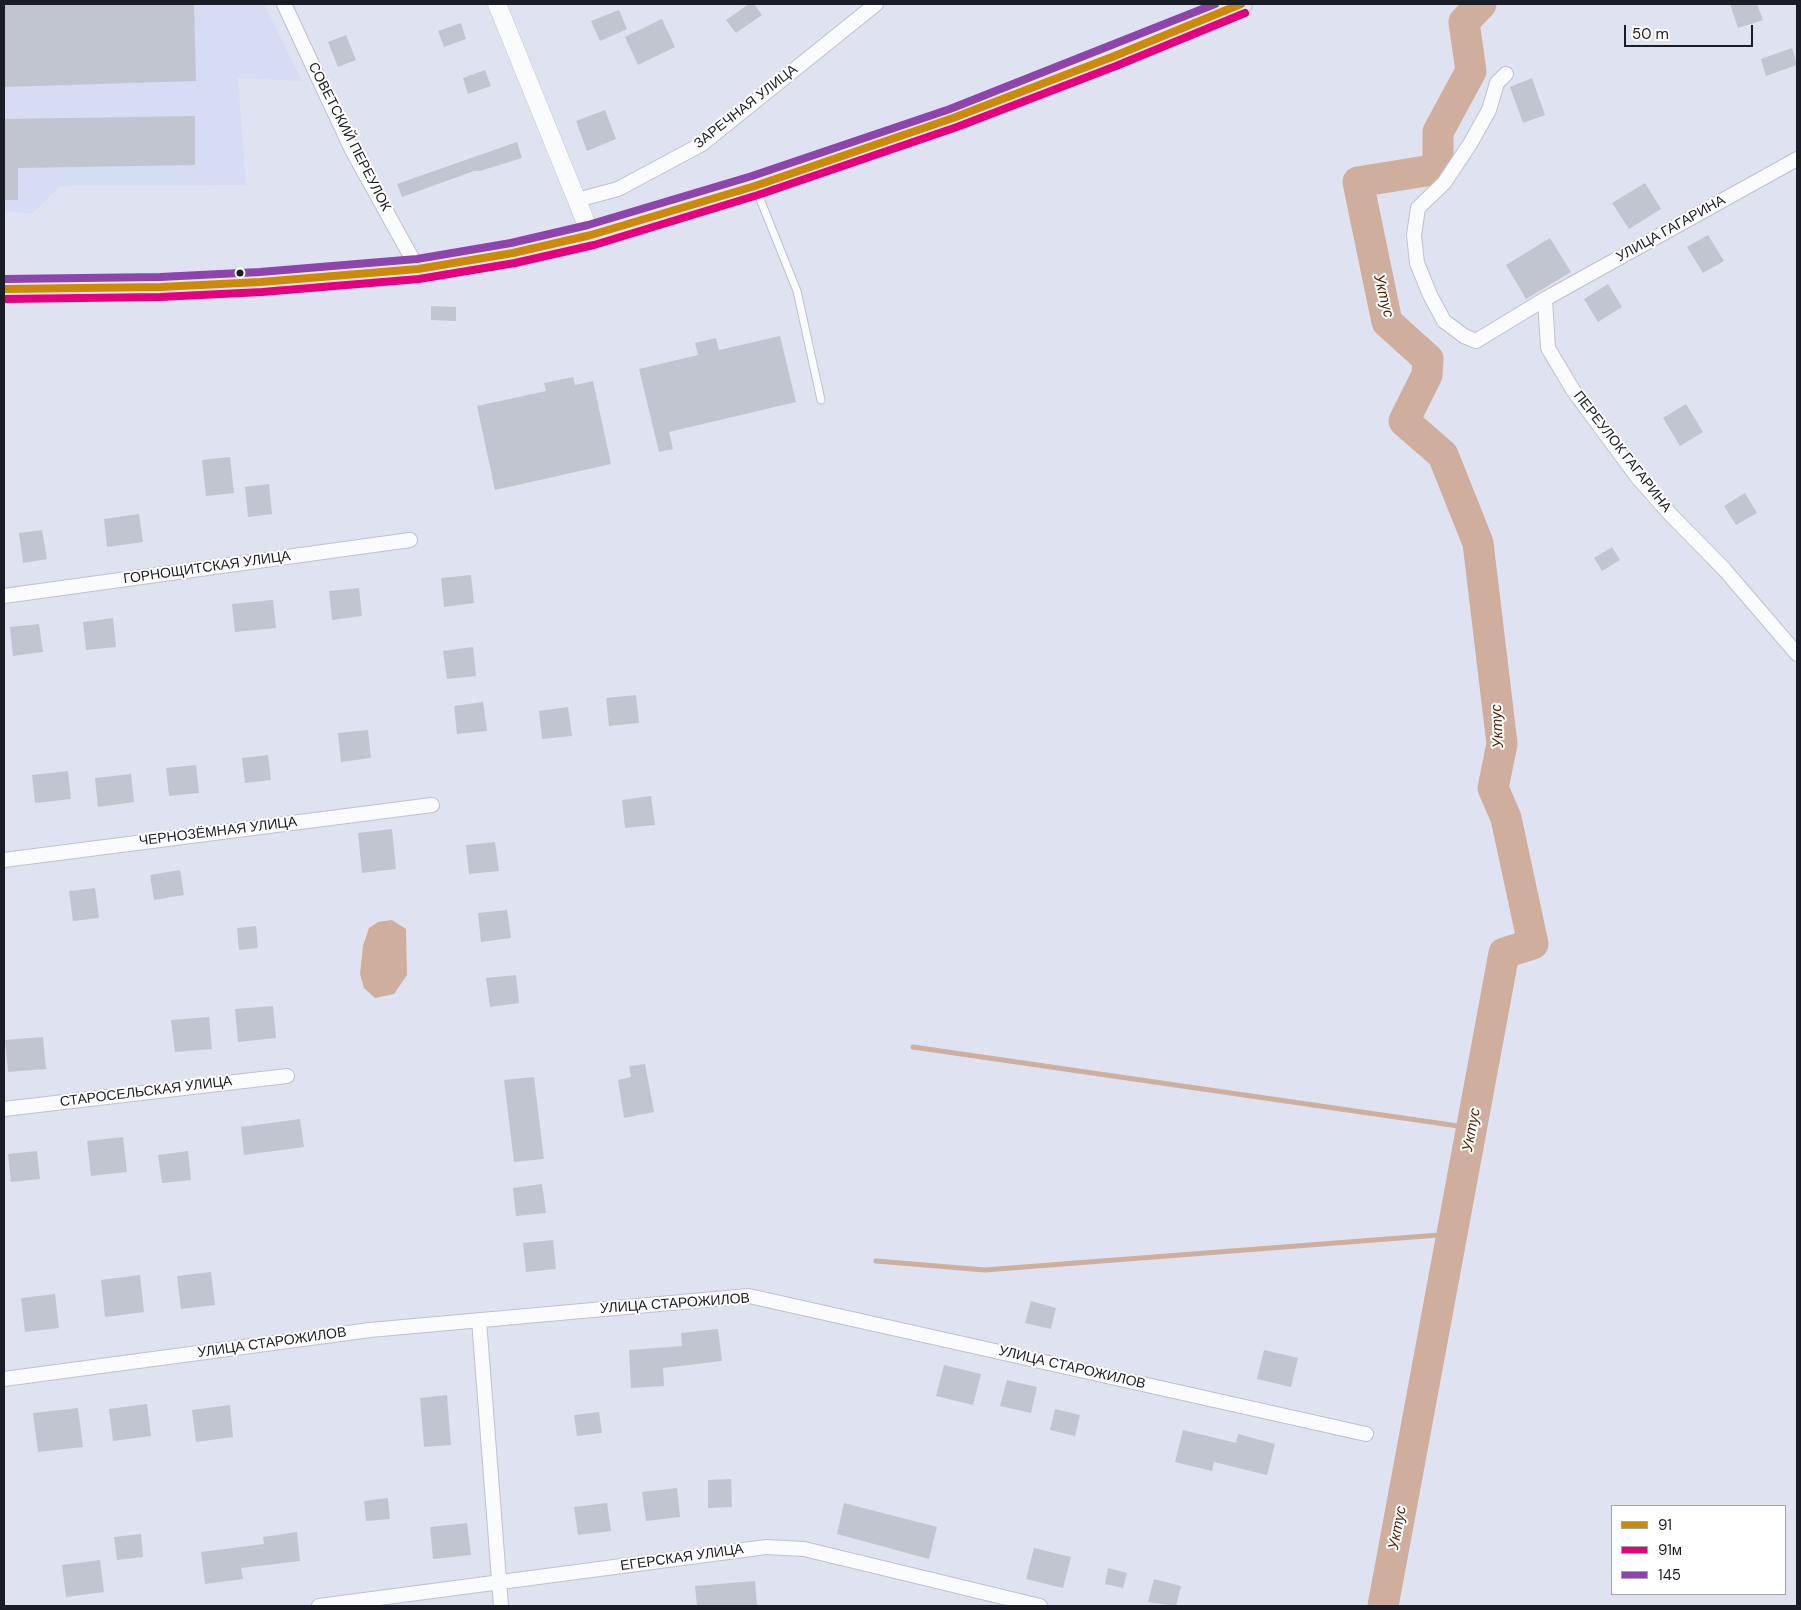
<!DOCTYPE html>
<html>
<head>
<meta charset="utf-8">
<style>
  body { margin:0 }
  #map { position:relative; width:1801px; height:1610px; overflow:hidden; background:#dfe3f1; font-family:"DM Sans",sans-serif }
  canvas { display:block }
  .frame { position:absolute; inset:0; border:5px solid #1b1d26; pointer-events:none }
  .legend { position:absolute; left:1611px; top:1505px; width:175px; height:90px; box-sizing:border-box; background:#fff; border:1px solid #a4a5a8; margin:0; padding:6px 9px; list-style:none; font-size:15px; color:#1b1d26 }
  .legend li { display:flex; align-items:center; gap:10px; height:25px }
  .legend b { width:25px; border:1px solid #a4a5a8 }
  .scale { position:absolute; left:1624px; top:25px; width:129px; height:22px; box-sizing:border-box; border:2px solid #1b1d26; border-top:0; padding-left:6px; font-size:15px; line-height:18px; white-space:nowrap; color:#1b1d26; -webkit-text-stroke:4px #fff; paint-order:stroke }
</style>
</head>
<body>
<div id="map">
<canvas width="1801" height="1610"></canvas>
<div class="frame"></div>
<ul class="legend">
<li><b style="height:6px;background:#cb8b08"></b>91</li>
<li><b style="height:6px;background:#e5007d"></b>91м</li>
<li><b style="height:6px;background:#8e44ad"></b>145</li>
</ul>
<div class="scale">50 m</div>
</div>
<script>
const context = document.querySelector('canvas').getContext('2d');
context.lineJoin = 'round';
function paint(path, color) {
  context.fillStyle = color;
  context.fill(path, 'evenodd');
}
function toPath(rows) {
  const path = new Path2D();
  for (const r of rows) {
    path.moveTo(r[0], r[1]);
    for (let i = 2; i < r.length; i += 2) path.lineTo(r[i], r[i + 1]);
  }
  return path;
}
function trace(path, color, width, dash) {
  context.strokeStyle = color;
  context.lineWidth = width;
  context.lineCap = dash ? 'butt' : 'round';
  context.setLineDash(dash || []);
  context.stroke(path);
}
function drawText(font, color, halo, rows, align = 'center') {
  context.font = font + ' "DM Sans",sans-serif';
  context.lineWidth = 4;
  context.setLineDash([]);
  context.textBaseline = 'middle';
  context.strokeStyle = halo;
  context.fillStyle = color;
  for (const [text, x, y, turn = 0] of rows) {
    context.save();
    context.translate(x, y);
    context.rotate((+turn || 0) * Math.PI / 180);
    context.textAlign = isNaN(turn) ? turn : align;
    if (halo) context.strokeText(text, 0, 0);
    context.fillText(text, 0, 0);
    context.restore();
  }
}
paint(toPath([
  [4,4,264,4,302,81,238,78,246,185,60,186,33,213,4,212]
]), '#d5dcf4');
paint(toPath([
  [392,920,406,929,407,975,394,994,375,998,364,988,360,974,363,946,369,928,378,922]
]), '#cfae9e');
trace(toPath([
  [913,1047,1472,1128],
  [876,1261,985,1270,1452,1234]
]), '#cfae9e', 5);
trace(toPath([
  [1383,1606,1504,953,1533,944,1506,818,1493,788,1502,744,1478,543,1443,455,1404,421,1427,375,1428,359,1387,322,1358,182,1438,169,1438,132,1471,71,1464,22,1481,4]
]), '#cfae9e', 31);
paint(toPath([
  [4,4,194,4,196,81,4,87],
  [749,4,754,4,762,15,736,33,726,20],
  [1730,4,1757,4,1763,20,1738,28],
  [619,10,627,29,600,41,591,21],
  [662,19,675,47,638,65,625,37],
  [461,23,466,39,444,47,438,31],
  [346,35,356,60,338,67,328,42],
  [1792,48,1797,65,1766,76,1761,59],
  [485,70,491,86,468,94,463,78],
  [1532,78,1545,115,1523,123,1510,87],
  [605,110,616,139,587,151,576,121],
  [195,116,195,165,18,168,18,200,4,200,4,119],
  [517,142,522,158,480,171,474,171,402,197,397,184],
  [1645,183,1661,209,1629,229,1612,203],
  [1708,235,1724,261,1703,273,1687,247],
  [1550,238,1571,272,1526,299,1506,265],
  [1608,284,1622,307,1598,322,1584,299],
  [431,306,456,307,456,321,431,320],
  [780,336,796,402,669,432,673,449,659,452,639,369,698,355,695,343,716,338,719,350],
  [573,377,575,385,593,381,611,464,495,490,477,406,546,391,544,383],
  [1686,404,1703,432,1680,446,1663,418],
  [230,457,234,493,206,496,202,460],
  [269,484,272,514,248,517,245,487],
  [1745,493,1757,513,1736,525,1724,506],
  [139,514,143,542,107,547,104,519],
  [42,530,47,559,23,563,19,533],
  [1612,547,1620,560,1602,571,1594,558],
  [471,575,474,603,444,607,441,578],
  [359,588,362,616,332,620,329,591],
  [273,600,276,628,235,632,232,604],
  [113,618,116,647,86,650,83,622],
  [39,624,43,652,13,656,10,627],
  [473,647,476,676,447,679,443,651],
  [636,695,639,723,609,726,606,698],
  [483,702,487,731,457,734,454,706],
  [568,707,572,736,542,739,539,711],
  [368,730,371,758,341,762,338,733],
  [268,755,271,780,245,783,242,758],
  [196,765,199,793,169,796,166,768],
  [68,771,71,799,35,803,32,775],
  [131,774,134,802,98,807,95,778],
  [651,796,655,825,625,828,622,800],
  [392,829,396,869,362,873,358,833],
  [495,842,499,871,469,874,466,845],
  [180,870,184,895,154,900,150,875],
  [95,888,99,918,73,921,69,891],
  [507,910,511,938,481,942,478,913],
  [256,926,258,948,239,950,237,928],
  [516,975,519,1003,490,1007,486,978],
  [273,1006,276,1038,238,1042,235,1009],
  [209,1017,212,1049,175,1052,171,1020],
  [43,1037,46,1069,8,1072,5,1040],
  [645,1064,654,1112,624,1118,618,1080,631,1077,629,1066],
  [534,1077,544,1159,514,1162,504,1080],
  [300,1119,304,1147,244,1155,241,1127],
  [123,1137,127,1172,91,1176,87,1141],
  [37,1151,40,1179,11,1182,8,1154],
  [188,1151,191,1180,162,1183,158,1155],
  [542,1184,546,1213,516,1216,513,1188],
  [553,1240,556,1269,526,1272,523,1243],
  [211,1272,215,1305,181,1309,177,1276],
  [140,1275,144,1312,105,1317,101,1280],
  [55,1294,59,1328,25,1332,21,1298],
  [1031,1301,1056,1308,1051,1329,1025,1323],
  [718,1329,722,1361,663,1368,664,1386,631,1388,629,1350,682,1346,681,1333],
  [1264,1350,1298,1358,1291,1387,1257,1379],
  [944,1365,981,1374,973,1405,936,1396],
  [1007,1380,1037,1387,1031,1413,1000,1406],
  [447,1395,451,1445,424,1447,420,1398],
  [147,1404,151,1436,113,1441,109,1409],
  [230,1405,233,1437,196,1442,192,1410],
  [78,1408,83,1447,38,1452,33,1413],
  [1055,1409,1080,1415,1075,1436,1050,1430],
  [599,1412,602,1433,577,1436,574,1415],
  [1183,1430,1236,1443,1238,1434,1275,1444,1267,1475,1214,1462,1212,1471,1175,1462],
  [731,1479,732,1507,708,1508,708,1480],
  [677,1488,680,1517,646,1521,642,1492],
  [388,1498,390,1519,366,1521,364,1501],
  [607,1503,611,1531,578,1535,574,1507],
  [844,1503,937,1527,929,1559,837,1534],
  [467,1523,471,1555,433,1559,430,1527],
  [297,1532,300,1561,241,1568,243,1579,205,1584,201,1552,264,1544,263,1537],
  [141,1534,143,1557,117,1560,114,1537],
  [1034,1548,1071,1557,1063,1588,1026,1579],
  [100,1560,104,1592,66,1597,62,1565],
  [1108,1568,1127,1573,1123,1588,1105,1584],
  [1154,1579,1181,1586,1176,1606,1148,1602],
  [755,1581,757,1606,697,1606,695,1586]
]), '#c1c5d0');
const service = toPath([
  [756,189,797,291,821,400]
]);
const minor = toPath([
  [284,4,352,150,418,269],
  [1506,74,1497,83,1489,110,1470,144,1444,183,1418,208,1414,235,1417,263,1430,295,1444,321,1464,336,1476,341,1545,299,1797,159],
  [577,200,618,189,702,144,876,4],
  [1545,299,1548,348,1573,390,1638,478,1671,515,1724,569,1797,654],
  [4,596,410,540],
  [4,860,432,805],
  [4,1109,287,1076],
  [479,1320,501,1606],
  [4,1379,370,1330,749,1296,1366,1434],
  [319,1606,766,1547,804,1549,1040,1606]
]);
const tertiary = toPath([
  [497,4,591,235]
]);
const primary = toPath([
  [4,289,160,287,261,282,418,269,513,253,591,235,755,186,953,118,1112,57,1241,4]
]);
trace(service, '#bdc1cc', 9);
trace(minor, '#bdc1cc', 16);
trace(tertiary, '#bdc1cc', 19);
trace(primary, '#bebfc6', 24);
trace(service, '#fafbfd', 7);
trace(minor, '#fafbfd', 14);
trace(tertiary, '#fafbfd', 18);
trace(primary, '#e5e7f0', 22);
trace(toPath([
  [4,289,160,287,261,282,418,269,513,253,591,235,755,186,953,118,1112,57,1241,4]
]), '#cb8b08', 8);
trace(toPath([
  [4,299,160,297,262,292,419,279,515,263,594,245,758,195,957,127,1116,66,1245,13]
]), '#e5007d', 8);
trace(toPath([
  [4,279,160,277,260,272,417,259,511,243,588,225,752,176,950,109,1215,4]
]), '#8e44ad', 8);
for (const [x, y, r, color] of [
  [240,273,4.5,"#1b1d26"]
]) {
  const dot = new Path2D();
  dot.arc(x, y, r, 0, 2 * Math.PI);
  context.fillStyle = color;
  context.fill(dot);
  trace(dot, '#fff', 2);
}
drawText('14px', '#1b1d26', '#fff', [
  ["ЗАРЕЧНАЯ УЛИЦА",746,107,-38],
  ["СОВЕТСКИЙ ПЕРЕУЛОК",349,137,63],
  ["УЛИЦА ГАГАРИНА",1671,229,-29],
  ["ПЕРЕУЛОК ГАГАРИНА",1622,452,52],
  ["ГОРНОЩИТСКАЯ УЛИЦА",207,568,-8],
  ["ЧЕРНОЗЁМНАЯ УЛИЦА",218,832,-7],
  ["СТАРОСЕЛЬСКАЯ УЛИЦА",146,1092,-7],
  ["УЛИЦА СТАРОЖИЛОВ",675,1304,-4],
  ["УЛИЦА СТАРОЖИЛОВ",272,1343,-8],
  ["УЛИЦА СТАРОЖИЛОВ",1072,1368,13],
  ["ЕГЕРСКАЯ УЛИЦА",682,1558,-8]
]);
drawText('italic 15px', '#512201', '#fff', [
  ["Уктус",1383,296,76],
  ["Уктус",1498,726,-93],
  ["Уктус",1472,1130,-79],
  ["Уктус",1398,1528,-79]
]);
</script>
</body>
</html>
